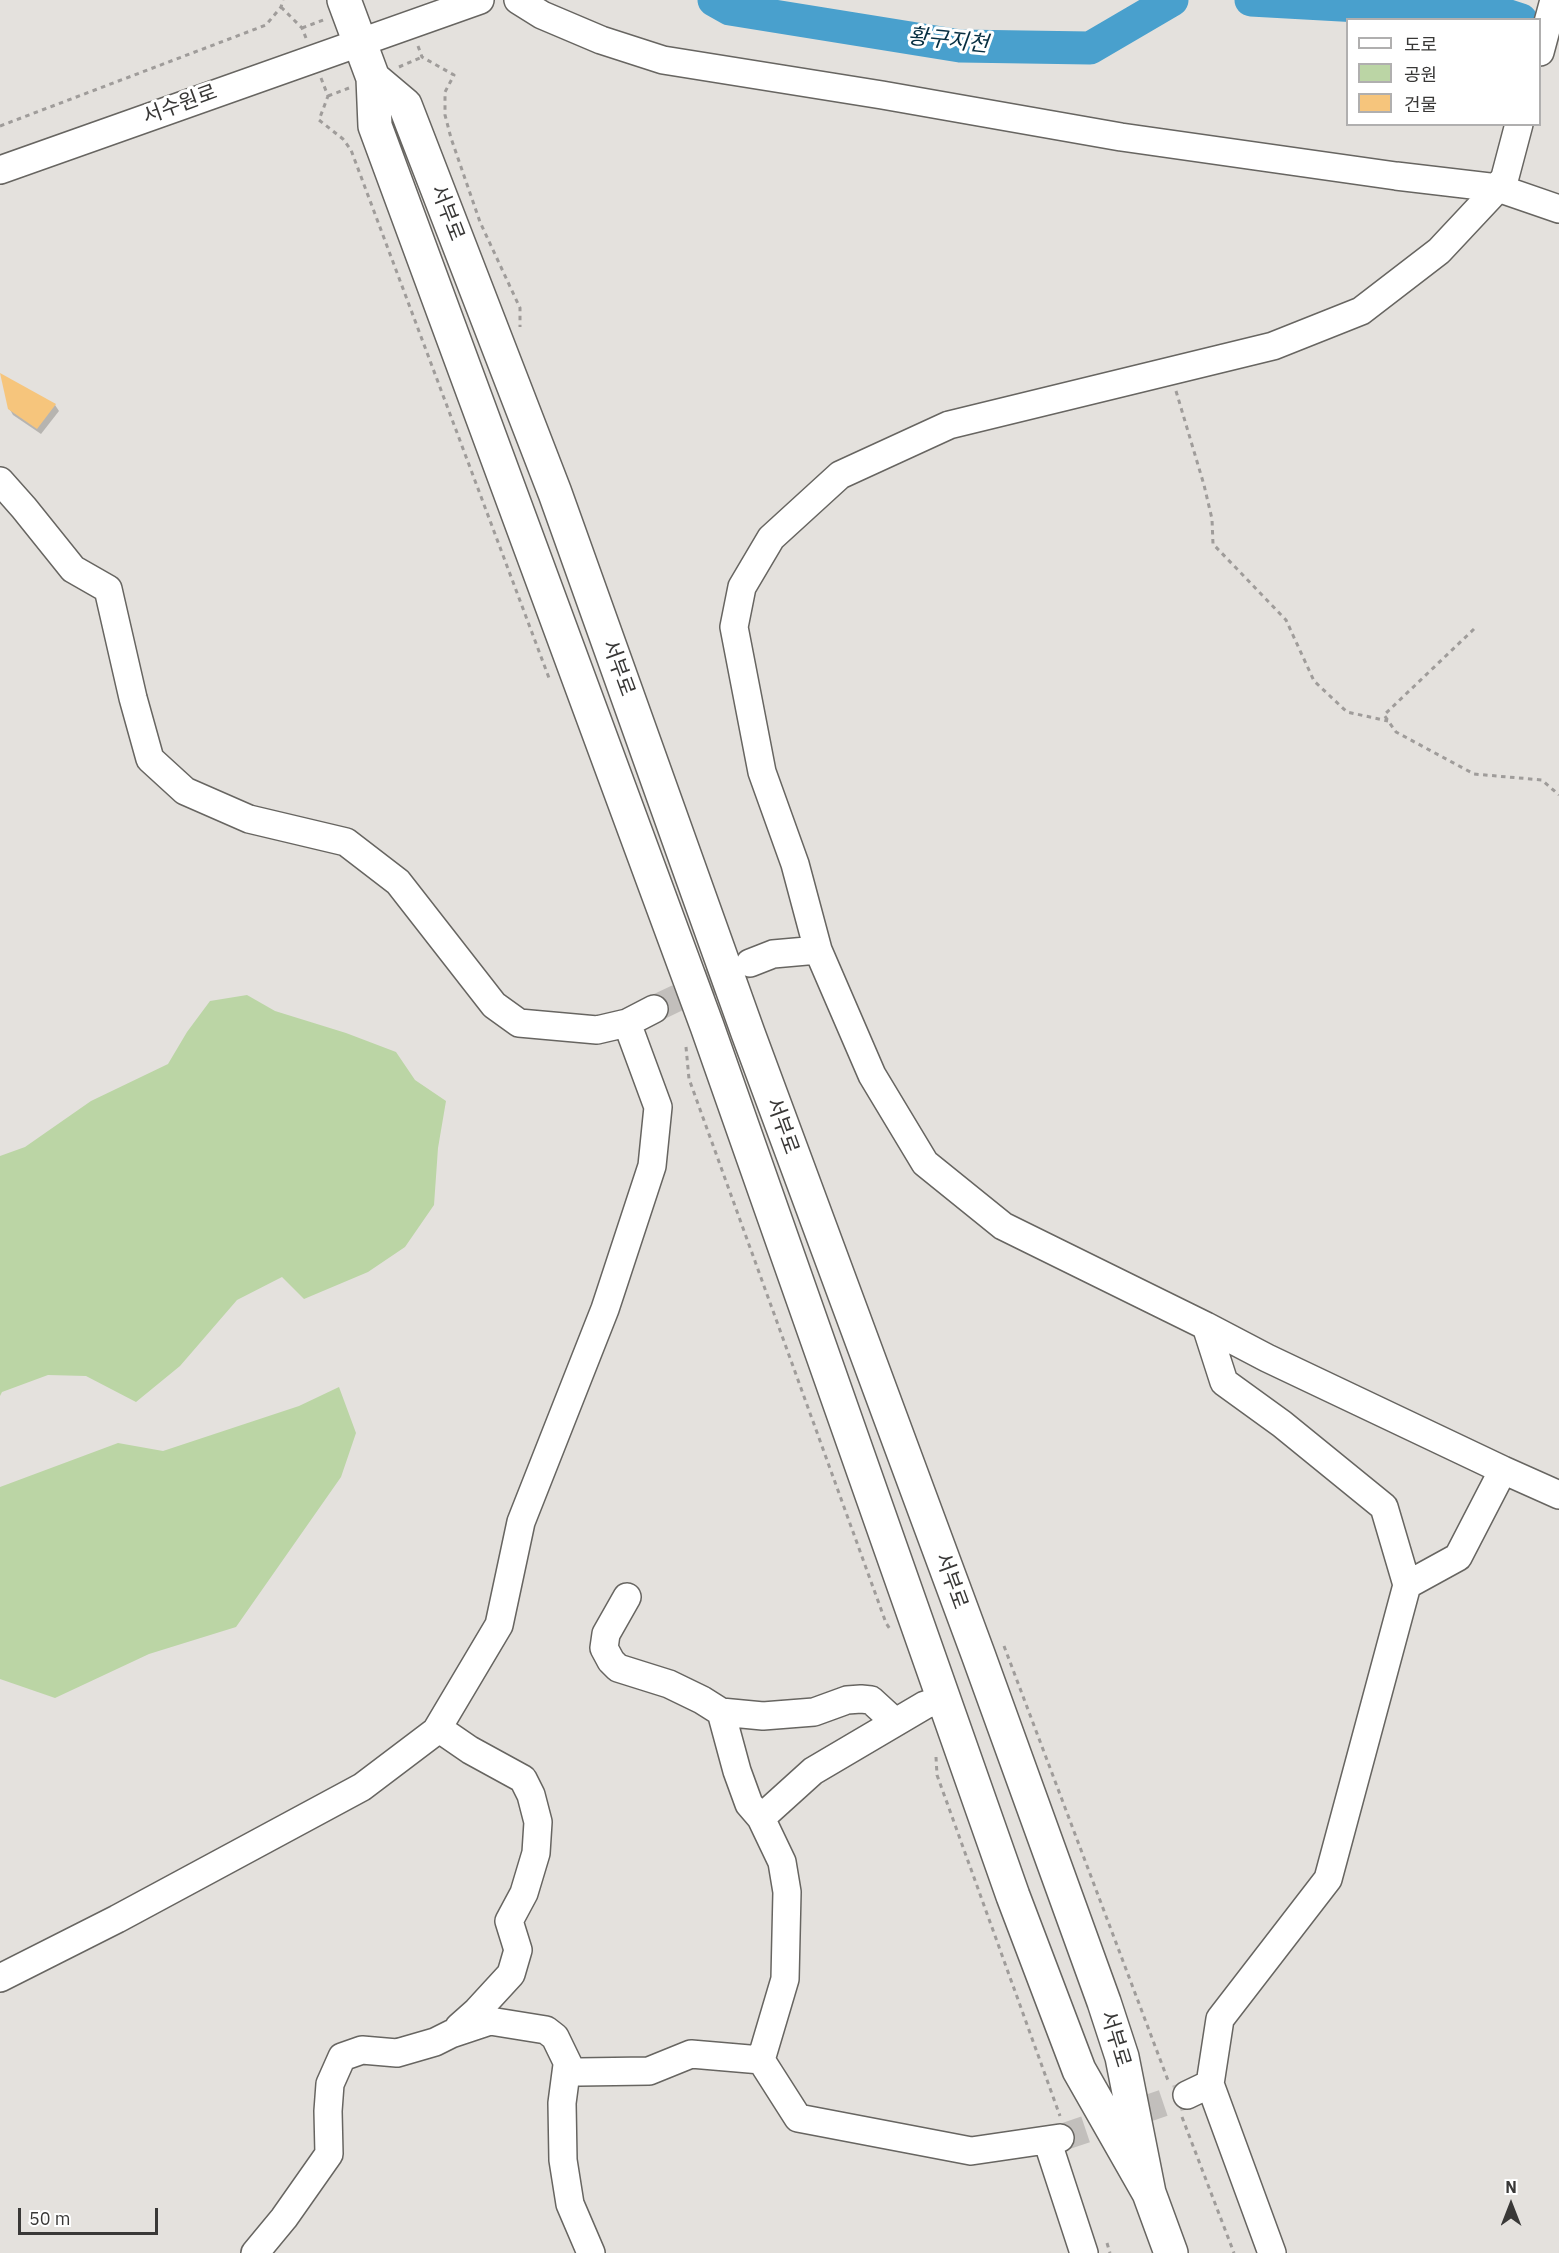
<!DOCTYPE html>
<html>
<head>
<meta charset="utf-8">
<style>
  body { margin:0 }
  #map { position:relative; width:1559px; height:2253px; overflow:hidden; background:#e4e1dd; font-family:"IBM Plex Sans","Noto Sans KR",sans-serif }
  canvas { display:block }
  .legend { position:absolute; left:1346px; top:18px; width:195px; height:108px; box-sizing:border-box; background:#fff; border:2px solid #b0afaf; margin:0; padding:8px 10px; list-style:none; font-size:18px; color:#393837 }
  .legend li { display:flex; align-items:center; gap:12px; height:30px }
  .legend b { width:30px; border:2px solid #b0afaf }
  .north { position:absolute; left:1481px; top:2175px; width:60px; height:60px; -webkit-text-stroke:4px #fff; paint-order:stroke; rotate:0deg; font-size:16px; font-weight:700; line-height:24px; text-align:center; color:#393837 }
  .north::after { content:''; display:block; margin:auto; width:21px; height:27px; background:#393837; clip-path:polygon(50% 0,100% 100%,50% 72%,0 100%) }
  .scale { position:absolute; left:18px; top:2208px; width:140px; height:27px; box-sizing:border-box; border:3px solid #393837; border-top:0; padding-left:8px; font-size:18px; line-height:21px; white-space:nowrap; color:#393837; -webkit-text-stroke:4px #fff; paint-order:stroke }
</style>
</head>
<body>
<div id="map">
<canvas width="1559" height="2253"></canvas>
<ul class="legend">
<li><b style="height:8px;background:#fff"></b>도로</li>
<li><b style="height:16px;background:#bbd5a5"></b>공원</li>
<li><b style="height:16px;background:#f6c57c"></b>건물</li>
</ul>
<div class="north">N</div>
<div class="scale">50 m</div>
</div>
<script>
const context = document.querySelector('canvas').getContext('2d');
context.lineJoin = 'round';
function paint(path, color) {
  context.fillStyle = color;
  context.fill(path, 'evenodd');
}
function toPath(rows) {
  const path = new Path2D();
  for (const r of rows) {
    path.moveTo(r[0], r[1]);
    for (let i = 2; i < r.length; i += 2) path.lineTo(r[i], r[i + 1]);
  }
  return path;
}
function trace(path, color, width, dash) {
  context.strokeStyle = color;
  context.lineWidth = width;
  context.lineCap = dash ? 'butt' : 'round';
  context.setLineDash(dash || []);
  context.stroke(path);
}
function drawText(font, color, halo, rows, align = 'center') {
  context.font = font + ' "IBM Plex Sans","Noto Sans KR",sans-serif';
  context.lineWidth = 6;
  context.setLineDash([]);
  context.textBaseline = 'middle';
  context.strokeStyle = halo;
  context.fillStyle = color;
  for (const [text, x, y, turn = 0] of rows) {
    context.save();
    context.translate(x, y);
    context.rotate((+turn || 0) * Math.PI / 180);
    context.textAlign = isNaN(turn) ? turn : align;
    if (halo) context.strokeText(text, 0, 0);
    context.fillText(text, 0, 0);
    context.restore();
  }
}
paint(toPath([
  [247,995,275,1011,346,1033,396,1052,415,1080,446,1101,438,1148,434,1205,405,1247,368,1272,304,1299,282,1277,237,1300,180,1366,136,1402,86,1376,48,1375,2,1392,0,1396,0,1156,25,1147,91,1101,168,1064,187,1032,210,1001],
  [339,1387,356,1433,341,1477,236,1627,149,1654,55,1698,0,1679,0,1487,118,1443,163,1451,299,1406]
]), '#bbd5a5');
paint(toPath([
  [55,405,59,411,41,434,13,415,9,408]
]), '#0003');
trace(toPath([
  [714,0,730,9,960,46,1090,48,1172,0],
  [1251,0,1503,14,1521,20]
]), '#49a0cd', 33);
paint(toPath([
  [0,373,56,404,37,429,8,409]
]), '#f6c57c');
trace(toPath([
  [654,1009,744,966],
  [1060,2138,1187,2095]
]), '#c2bfbc', 27, [27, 14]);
const minor = toPath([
  [518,0,542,15,601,40,663,60,882,95,1121,137,1396,176,1498,188,1559,209],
  [1540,52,1554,0],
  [1519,124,1505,177,1498,188,1439,251,1361,311,1273,346,949,425,840,475,771,538,742,587,734,627,762,772,795,864,818,950,872,1075,925,1163,1003,1226,1206,1326,1267,1358,1503,1470,1559,1495],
  [0,170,480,0],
  [0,481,24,508,73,569,108,589,133,698,150,759,185,791,249,819,346,842,398,882,494,1005,519,1023,597,1030,627,1023,654,1009],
  [750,963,773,954,818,950],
  [1206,1326,1224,1382,1282,1424,1384,1507,1407,1585,1328,1879,1220,2019,1210,2084,1272,2253],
  [1407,1585,1458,1557,1503,1470],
  [627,1597,606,1634,604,1648,611,1661,618,1668,669,1684,702,1700,721,1712,737,1771,749,1804,761,1818],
  [721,1712,763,1716,814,1712,847,1700,861,1699,871,1700,895,1722],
  [438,1728,470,1750,523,1779,531,1795,538,1822,536,1853,524,1893,509,1921,518,1950,511,1974,477,2011,459,2027],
  [0,1978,117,1919,362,1787,436,1731,499,1625,521,1522,605,1309,652,1166,658,1107,627,1023],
  [761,2060,785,1979,787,1892,782,1862,761,1818,813,1771,925,1705,944,1699],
  [567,2065,562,2103,563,2160,570,2204,591,2253],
  [1187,2095,1210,2084],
  [1047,2140,1084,2253],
  [255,2253,284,2218,329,2154,328,2111,330,2084,342,2057,362,2050,397,2053,435,2042,451,2034,490,2021,546,2030,555,2037,571,2070,579,2072,649,2071,691,2054,761,2060,798,2118,971,2151,1060,2138]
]);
const major = toPath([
  [344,0,373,78,375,126,707,1026,1013,1896,1079,2070,1149,2193],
  [373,78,405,105,555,493,748,1033,978,1654,1104,2002,1122,2057,1149,2193,1171,2253]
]);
trace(minor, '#676561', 30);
trace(major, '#676561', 36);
trace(toPath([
  [281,7,302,28,306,38],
  [302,28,326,19],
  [418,46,422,57,454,75,445,92,445,115,451,138,480,222,520,308,520,327],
  [399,67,422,57],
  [321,78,328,96,319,120,343,139,351,150,549,678],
  [328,96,349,88],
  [0,126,266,25,281,7,283,0],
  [1176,391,1204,485,1212,519,1213,544,1286,620,1314,681,1347,712,1388,721],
  [1474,629,1384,715,1396,732,1474,774,1542,780,1559,795],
  [686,1047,689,1079,886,1623,890,1629],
  [1004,1646,1169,2083],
  [936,1757,937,1775,1060,2116],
  [1182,2117,1234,2253],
  [1107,2243,1110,2253]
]), '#9f9c9a', 3, [4.5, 4.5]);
trace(minor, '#fff', 27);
trace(major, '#fff', 33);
drawText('21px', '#393837', '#fff', [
  ["서수원로",180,105,-20],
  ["서부로",447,213,69],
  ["서부로",618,668,70],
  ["서부로",782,1126,70],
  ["서부로",951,1581,70],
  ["서부로",1115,2039,73]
]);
drawText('italic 22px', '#062e41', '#fff', [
  ["황구지천",948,41,6]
]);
</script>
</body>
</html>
